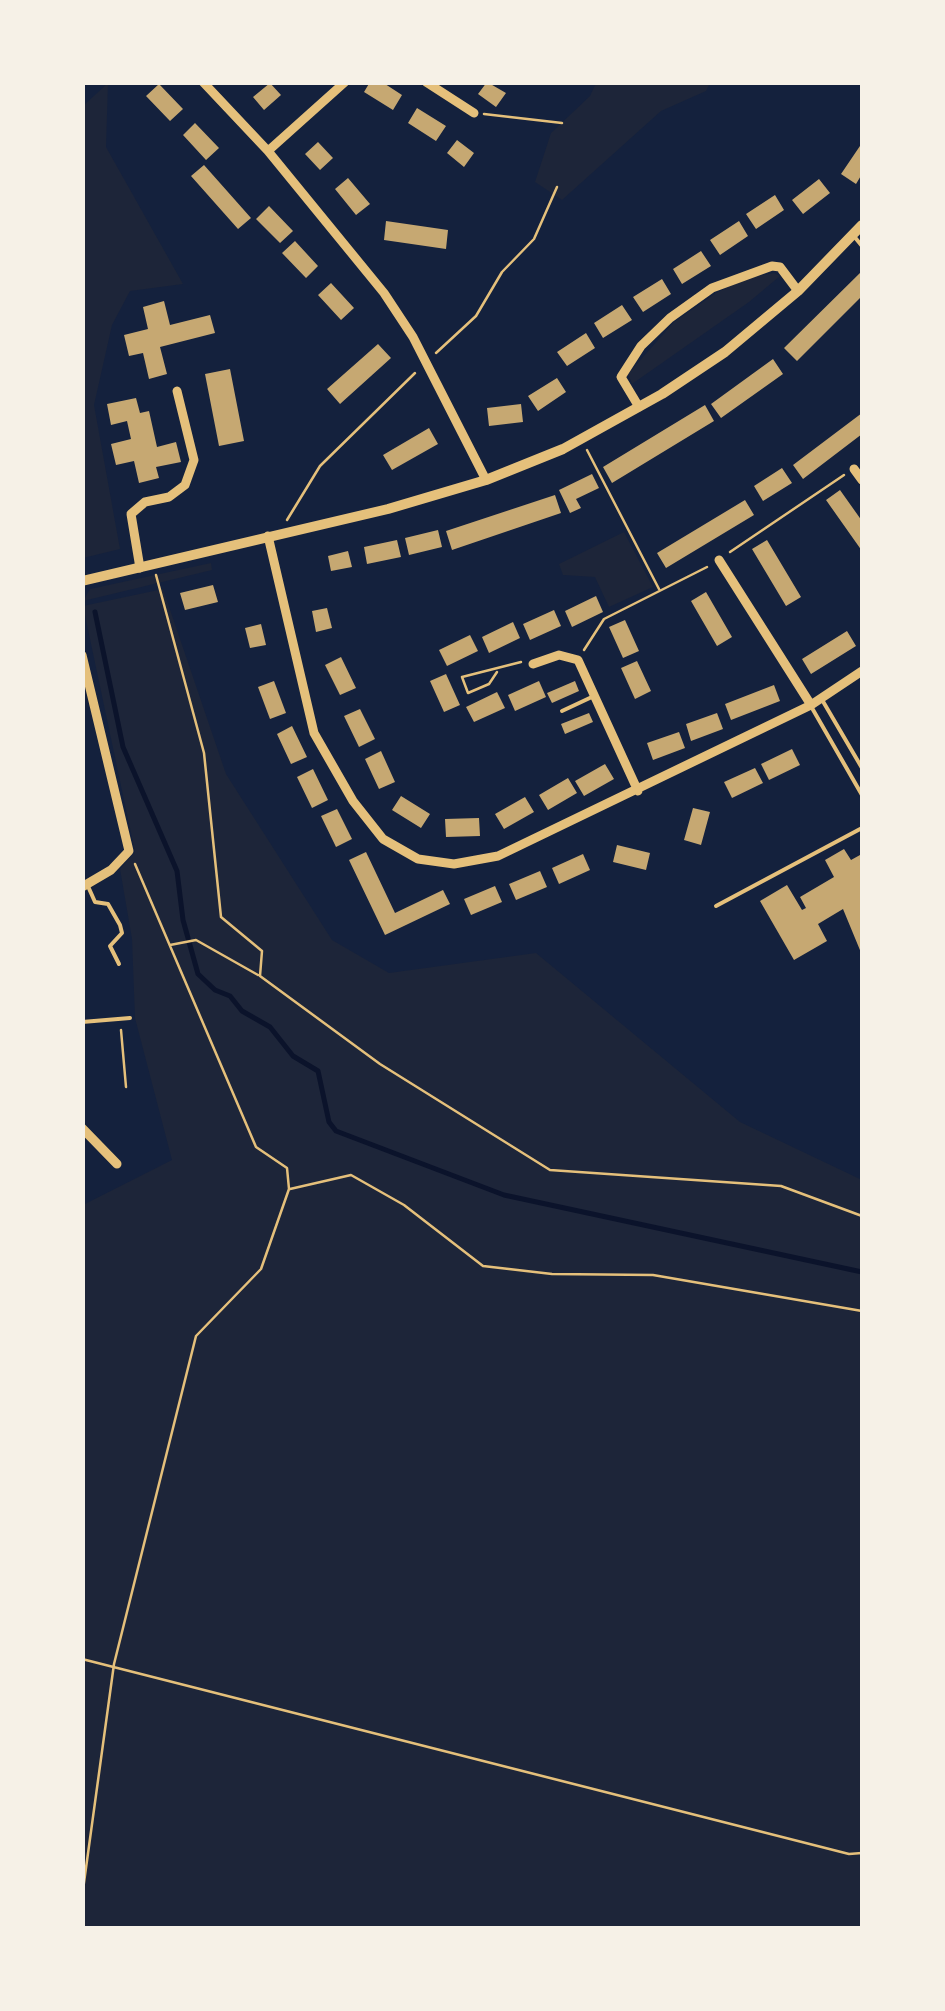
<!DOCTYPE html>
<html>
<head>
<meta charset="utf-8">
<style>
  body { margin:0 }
  #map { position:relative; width:945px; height:2011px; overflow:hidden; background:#14213d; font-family:"Work Sans",sans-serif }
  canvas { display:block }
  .frame { position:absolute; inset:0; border:85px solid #f6f1e7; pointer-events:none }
</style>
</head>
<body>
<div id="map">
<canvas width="945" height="2011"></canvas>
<div class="frame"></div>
</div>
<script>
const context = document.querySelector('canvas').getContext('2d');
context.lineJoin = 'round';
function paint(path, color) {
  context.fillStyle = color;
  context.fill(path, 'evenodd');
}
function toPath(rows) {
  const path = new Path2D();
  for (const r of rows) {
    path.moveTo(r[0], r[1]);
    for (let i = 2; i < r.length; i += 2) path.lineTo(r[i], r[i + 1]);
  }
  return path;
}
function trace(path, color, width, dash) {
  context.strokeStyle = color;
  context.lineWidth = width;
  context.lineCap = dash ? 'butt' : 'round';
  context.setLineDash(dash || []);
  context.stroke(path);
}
paint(toPath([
  [108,83,106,147,183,284,130,291,112,325,94,405,120,549,83,558,83,106],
  [596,83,710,83,706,91,661,111,562,200,535,182,551,133,590,96],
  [774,273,780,276,749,302,632,384,628,374,674,322,716,293,746,278],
  [624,532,653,587,609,607,595,577,563,575,559,564],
  [211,563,212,570,83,601,90,589],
  [163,589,226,774,332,940,389,973,536,953,740,1122,862,1180,862,1928,83,1928,83,1205,172,1160,135,1018,132,939,120,869,135,852,83,606]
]), '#1d2539');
trace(toPath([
  [95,612,123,747,177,871,183,920,198,974,215,990,230,996,242,1011,270,1027,293,1056,318,1071,329,1122,336,1131,504,1195,862,1272]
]), '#0b132b', 5);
paint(toPath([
  [370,82,382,82,402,95,393,110,364,92],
  [487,82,506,93,496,107,478,94],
  [270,83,281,95,264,110,253,97],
  [159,84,183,109,170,121,146,96],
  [417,108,446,126,436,141,408,123],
  [195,123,219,148,206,160,183,135],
  [457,140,474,153,464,167,447,153],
  [318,142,333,158,320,170,305,154],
  [862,143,862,174,856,184,841,174],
  [204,165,251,218,238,229,191,176],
  [348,178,370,204,356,215,335,189],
  [819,179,830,193,803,214,792,200],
  [775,195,784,210,756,229,746,214],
  [269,206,293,231,280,243,256,219],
  [386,221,448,230,446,249,384,240],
  [739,221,748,236,720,255,710,240],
  [295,241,318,266,306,278,282,253],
  [701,251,711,266,682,284,673,269],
  [862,271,862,296,797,361,784,348],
  [662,279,671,294,643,312,633,297],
  [331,283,354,308,341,320,318,295],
  [164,301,170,325,210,315,215,333,160,347,167,374,149,379,143,353,129,356,124,335,148,329,143,307],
  [622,305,632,320,603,338,594,323],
  [586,333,595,348,567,366,557,352],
  [378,344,391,358,340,404,327,389],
  [773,359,783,374,721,418,711,404],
  [230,369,244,441,219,446,205,374],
  [557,378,566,392,538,411,528,396],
  [136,398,140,413,149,411,157,447,176,442,181,462,156,467,159,478,139,483,134,461,116,465,111,444,131,439,127,421,111,425,107,404],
  [521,404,523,422,489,426,487,408],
  [705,405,714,421,612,483,603,467],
  [862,413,862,434,803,479,793,465],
  [429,428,438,444,392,470,383,455],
  [782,468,792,483,763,501,754,486],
  [592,474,599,488,576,499,581,508,570,513,559,490],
  [840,490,862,521,862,551,826,500],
  [555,495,561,513,452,550,446,531],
  [745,500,754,515,666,568,657,553],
  [438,530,442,547,409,555,405,538],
  [397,540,401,557,367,564,364,547],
  [767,540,801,597,786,606,752,549],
  [348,551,352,567,331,571,328,556],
  [213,585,218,602,185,610,180,593],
  [706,592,732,637,717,646,691,601],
  [596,596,603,612,572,627,565,611],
  [327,608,332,628,316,632,312,611],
  [554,610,561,626,530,640,523,624],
  [625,620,639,651,623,658,609,627],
  [513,622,520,638,489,653,482,637],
  [261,624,266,645,250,648,245,628],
  [847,631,856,646,811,674,802,659],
  [470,635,478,651,447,666,439,650],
  [341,657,356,688,340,695,325,665],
  [637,661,651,691,635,699,621,668],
  [446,674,460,705,444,712,430,681],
  [274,681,286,713,270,719,258,687],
  [539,681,546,697,515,711,508,695],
  [575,681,579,691,552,703,547,693],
  [774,685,780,701,731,720,725,704],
  [497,692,505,708,474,722,466,707],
  [360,709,375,739,359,747,344,716],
  [589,713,593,722,565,734,561,724],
  [717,713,723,729,691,741,686,724],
  [292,726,307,757,291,764,277,734],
  [679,732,685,748,653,760,647,743],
  [792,749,800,765,769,780,761,764],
  [381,751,395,782,379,789,365,759],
  [605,764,614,779,584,796,575,781],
  [755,768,763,783,732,798,724,782],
  [313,769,328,800,312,808,297,777],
  [568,778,577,793,548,810,539,795],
  [401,796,430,814,421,828,392,810],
  [525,797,534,812,504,829,495,814],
  [693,808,710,812,701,845,684,840],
  [337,809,352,839,336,847,321,816],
  [479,818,480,836,446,837,445,819],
  [617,845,650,853,646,870,613,862],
  [844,849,851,860,860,855,862,859,862,955,843,909,818,924,827,941,794,960,760,901,787,885,802,910,806,908,800,897,834,877,825,860],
  [366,852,395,913,443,890,450,904,385,935,349,860],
  [583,854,590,870,559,884,552,868],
  [540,871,547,887,516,900,509,884],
  [495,886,502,902,471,915,464,899]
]), '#c6a872');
trace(toPath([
  [484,114,562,123],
  [436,353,476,316,502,272,534,239,557,187],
  [587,450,659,589],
  [287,520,320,466,415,373],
  [730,552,844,475],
  [156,575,204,753,221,917,262,951,260,976,380,1064,550,1170,781,1186,862,1216],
  [584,650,604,619,707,567],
  [497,672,489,684,468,693,462,677,521,662],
  [170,945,196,940,258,975],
  [121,1030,126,1087],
  [290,1189,351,1175,404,1205,483,1266,552,1274,653,1275,862,1311],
  [82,1659,849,1854,862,1853],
  [82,1897,114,1664,196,1336,261,1269,289,1189,287,1168,256,1147,135,864]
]), '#e5c07b', 2.5);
trace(toPath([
  [853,235,862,246],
  [821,698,862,768],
  [812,708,862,795],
  [562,711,594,696],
  [87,884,95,902,108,904,120,925,122,933,110,946,119,964],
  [716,906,862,828],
  [82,1022,130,1018]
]), '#e5c07b', 4);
trace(toPath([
  [203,82,268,151,384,293,413,337,486,480],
  [426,82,474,113],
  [268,151,345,82],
  [639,407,621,377,641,346,670,318,712,288,772,266,780,267,798,291],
  [854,469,862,480],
  [268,536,314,733,353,801,383,839,418,859,454,864,498,856,811,705,862,671],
  [719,560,811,705],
  [140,568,131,514,145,502,169,497,185,485,194,460,177,391],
  [82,655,129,851,111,870,82,887],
  [533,664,559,655,578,660,638,791],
  [82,1128,117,1164]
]), '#e5c07b', 9);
trace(toPath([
  [82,581,388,509,486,480,563,449,662,394,725,352,798,291,862,225]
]), '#e5c07b', 10);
</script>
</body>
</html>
